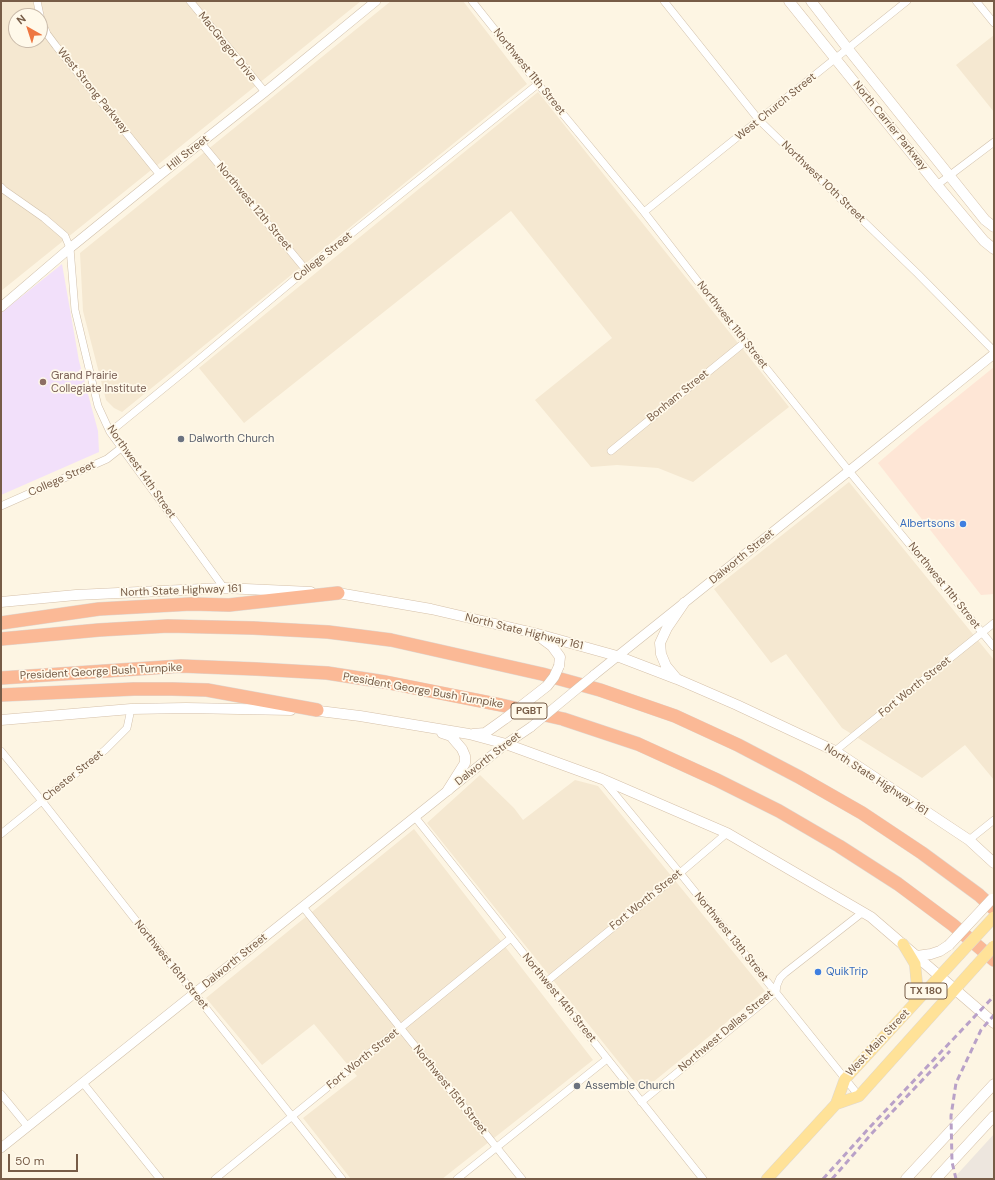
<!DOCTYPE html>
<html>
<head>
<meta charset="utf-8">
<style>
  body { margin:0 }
  #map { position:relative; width:995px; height:1180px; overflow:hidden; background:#fdf5e3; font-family:"DM Sans",sans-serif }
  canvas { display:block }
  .frame { position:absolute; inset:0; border:2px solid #775c47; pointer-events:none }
  .north { position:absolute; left:8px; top:8px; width:40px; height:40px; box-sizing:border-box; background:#fff9ea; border:1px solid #c9baa9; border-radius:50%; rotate:321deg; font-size:11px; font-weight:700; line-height:16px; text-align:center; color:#775c47 }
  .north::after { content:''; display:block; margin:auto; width:14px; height:18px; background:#ee7741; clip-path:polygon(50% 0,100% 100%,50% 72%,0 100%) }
  .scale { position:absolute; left:8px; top:1154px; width:70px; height:18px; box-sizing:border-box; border:2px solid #775c47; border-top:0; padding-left:5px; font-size:12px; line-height:14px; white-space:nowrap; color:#775c47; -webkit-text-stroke:3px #fff9ea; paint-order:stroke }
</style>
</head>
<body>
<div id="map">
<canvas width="995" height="1180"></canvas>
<div class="frame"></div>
<div class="north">N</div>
<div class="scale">50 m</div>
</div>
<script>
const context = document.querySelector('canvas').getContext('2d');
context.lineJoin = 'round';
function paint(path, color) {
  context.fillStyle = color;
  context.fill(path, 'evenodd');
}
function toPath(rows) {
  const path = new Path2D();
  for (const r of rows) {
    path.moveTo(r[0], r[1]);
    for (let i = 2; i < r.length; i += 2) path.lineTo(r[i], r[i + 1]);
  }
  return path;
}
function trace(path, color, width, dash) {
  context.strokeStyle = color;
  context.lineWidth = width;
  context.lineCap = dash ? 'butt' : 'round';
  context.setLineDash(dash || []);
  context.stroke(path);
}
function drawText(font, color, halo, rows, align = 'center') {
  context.font = font + ' "DM Sans",sans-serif';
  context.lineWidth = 3.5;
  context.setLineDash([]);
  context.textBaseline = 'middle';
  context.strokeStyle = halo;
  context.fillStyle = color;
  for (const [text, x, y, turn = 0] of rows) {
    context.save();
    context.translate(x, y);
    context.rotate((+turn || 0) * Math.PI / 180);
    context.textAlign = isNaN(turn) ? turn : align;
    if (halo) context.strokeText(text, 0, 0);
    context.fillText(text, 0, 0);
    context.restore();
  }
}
paint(toPath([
  [1,1,361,1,1,291],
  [16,16,40,16,40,40,16,40],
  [391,1,463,1,527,84,122,412,114,408,106,400,83,311,80,253],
  [994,35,994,112,956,65],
  [538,92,789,407,693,482,658,468,617,465,591,467,535,400,612,338,511,211,244,423,199,368],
  [849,482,994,660,994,780,965,745,922,778,842,728,786,654,771,663,714,589],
  [480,775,514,808,523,820,575,780,598,786,765,991,642,1091,427,823],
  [414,829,593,1060,442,1179,351,1179,303,1118,357,1076,314,1024,262,1065,206,998]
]), '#f5e8d1');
paint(toPath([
  [994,367,994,594,981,595,878,463,921,426]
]), '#fee6d6');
paint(toPath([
  [994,1134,994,1179,953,1179]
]), '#ede6de');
paint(toPath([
  [62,264,79,361,98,431,99,452,1,495,1,313]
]), '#f2e0fa');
const minor = toPath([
  [37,1,41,20,47,34,56,46,160,175],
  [190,1,265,92],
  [472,1,538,84,644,212,745,342,849,471,994,647],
  [664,1,759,120,918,274,994,351],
  [976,1,994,23],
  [201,143,306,270],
  [937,185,994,142],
  [1,187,4,190,44,218,65,236,70,248,75,310,98,406,110,432,224,588],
  [644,212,907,1],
  [110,432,185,371,306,270,538,84],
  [611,451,745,342],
  [1,506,107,459,121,448],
  [1,751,42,801,134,918,342,1179],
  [835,751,994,623],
  [605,782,680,873,859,1096],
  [415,817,703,1179],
  [1,834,105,750,127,728,131,709],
  [969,840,994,820],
  [303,907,522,1179],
  [546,982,680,873,727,833],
  [83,1083,160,1179],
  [1,1094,28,1127],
  [641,1102,776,992,777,985,780,978,785,973,863,912],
  [215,1179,511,938],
  [457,1179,607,1059]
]);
const tertiary = toPath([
  [1,307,70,248,160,175,265,92,376,1],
  [594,675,849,471,994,354],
  [1,1148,506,744,531,727]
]);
const secondary = toPath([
  [789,1,937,185,984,241,994,249],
  [811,1,848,49,985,220,994,227],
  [331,593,338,593,431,609,534,633,617,656,677,679,737,705,835,751,969,840,994,863],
  [1,602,76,595,224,588,311,592],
  [540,637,552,646,560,657,559,666],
  [676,678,666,666,661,654,660,643,667,628,684,603],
  [311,710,360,716,469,734,506,744,602,779,727,833,871,917,994,1023],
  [1,720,131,709,186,708,291,710],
  [442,733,451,736,456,742,462,749,465,756,465,763,448,790],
  [473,734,485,733,506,718],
  [917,956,931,954,940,951,949,945],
  [906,1179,994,1084],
  [936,1179,994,1116]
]);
const primary = toPath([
  [903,944,915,964,917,985,914,1004],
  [836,1104,859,1096,974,968],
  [767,1179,836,1104,845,1079,959,955]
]);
const motorway = toPath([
  [1,623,99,609,191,604,229,605,338,593],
  [1,639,99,630,168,626,253,628,328,632,391,640,542,674,600,690,675,716,738,745,799,777,862,813,922,853,979,895,994,909],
  [1,678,181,666,256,669,327,673,385,682,501,705,563,719,638,744,717,780,779,811,839,846,898,884,953,925,994,960],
  [1,695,134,689,172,689,207,690,317,710]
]);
trace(minor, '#d1c0ab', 8);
trace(tertiary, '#d1c0ab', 10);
trace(secondary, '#d5c0a9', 11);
trace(primary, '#ded8d3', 12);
trace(motorway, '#ded8d3', 14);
trace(minor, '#fff', 7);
trace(tertiary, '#fff', 9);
trace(secondary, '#fff', 10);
trace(primary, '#ffe298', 11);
trace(motorway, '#fbb996', 13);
trace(toPath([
  [823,1179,870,1127,994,996],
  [832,1179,874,1131,950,1051],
  [956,1179,952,1162,951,1116,956,1083,981,1030,994,1015]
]), '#b9a1c8', 3, [6, 4]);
const tertiaryBridge = toPath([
  [531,727,594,675]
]);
const secondaryBridge = toPath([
  [506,718,547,686,554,677,559,666],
  [949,945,992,899]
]);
const primaryBridge = toPath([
  [959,955,994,917],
  [974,968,994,946]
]);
trace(tertiaryBridge, '#d1c0ab', 10, []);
trace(secondaryBridge, '#d5c0a9', 11, []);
trace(primaryBridge, '#ded8d3', 12, []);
trace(tertiaryBridge, '#fff', 9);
trace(secondaryBridge, '#fff', 10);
trace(primaryBridge, '#ffe298', 11);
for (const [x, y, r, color] of [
  [43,382,4,"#8d6e63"],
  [181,439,4,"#6b7280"],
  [963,524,4,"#3f7fe0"],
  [818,972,4,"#3f7fe0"],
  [577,1086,4,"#6b7280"]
]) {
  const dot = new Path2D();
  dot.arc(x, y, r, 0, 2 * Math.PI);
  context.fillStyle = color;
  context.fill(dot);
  trace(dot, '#fff9ea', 1.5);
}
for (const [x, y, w] of [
  [529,711,36],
  [926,991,42]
]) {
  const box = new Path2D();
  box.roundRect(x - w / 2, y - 8, w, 16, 3);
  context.fillStyle = '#fff9ea';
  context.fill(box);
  trace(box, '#775c47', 1);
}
drawText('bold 10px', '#775c47', null, [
  ["PGBT",529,711],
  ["TX 180",926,991]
]);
drawText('11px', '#775c47', '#fff9ea', [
  ["MacGregor Drive",227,47,51],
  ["Northwest 11th Street",529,72,51],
  ["West Strong Parkway",93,91,51],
  ["West Church Street",776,107,-39],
  ["North Carrier Parkway",890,126,51],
  ["Hill Street",188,153,-38],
  ["Northwest 10th Street",823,182,44],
  ["Northwest 12th Street",254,207,50],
  ["College Street",323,257,-39],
  ["Northwest 11th Street",732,325,52],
  ["Bonham Street",678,396,-39],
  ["Northwest 14th Street",141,472,55],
  ["College Street",62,479,-24],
  ["Dalworth Street",742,557,-39],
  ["Northwest 11th Street",944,586,51],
  ["North State Highway 161",181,591,-2],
  ["North State Highway 161",524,632,14],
  ["President George Bush Turnpike",101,672,-3],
  ["Fort Worth Street",915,687,-39],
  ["President George Bush Turnpike",423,691,10],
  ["Dalworth Street",488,759,-38],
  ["Chester Street",73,776,-39],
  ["North State Highway 161",876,780,33],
  ["Fort Worth Street",646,900,-39],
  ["Northwest 13th Street",731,937,51],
  ["Dalworth Street",235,961,-39],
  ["Northwest 16th Street",171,965,51],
  ["Northwest 14th Street",559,998,51],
  ["Northwest Dallas Street",726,1031,-40],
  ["West Main Street",878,1043,-47],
  ["Fort Worth Street",363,1059,-39],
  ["Northwest 15th Street",450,1090,51]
]);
drawText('11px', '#785e54', '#fff9ea', [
  ["Grand Prairie",51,376],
  ["Collegiate Institute",51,389]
], 'left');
drawText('11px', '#5b616d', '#fff9ea', [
  ["Dalworth Church",189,439],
  ["Assemble Church",585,1086]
], 'left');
drawText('11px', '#366cbe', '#fff9ea', [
  ["Albertsons",955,524],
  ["QuikTrip",826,972,"left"]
], 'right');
</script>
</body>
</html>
